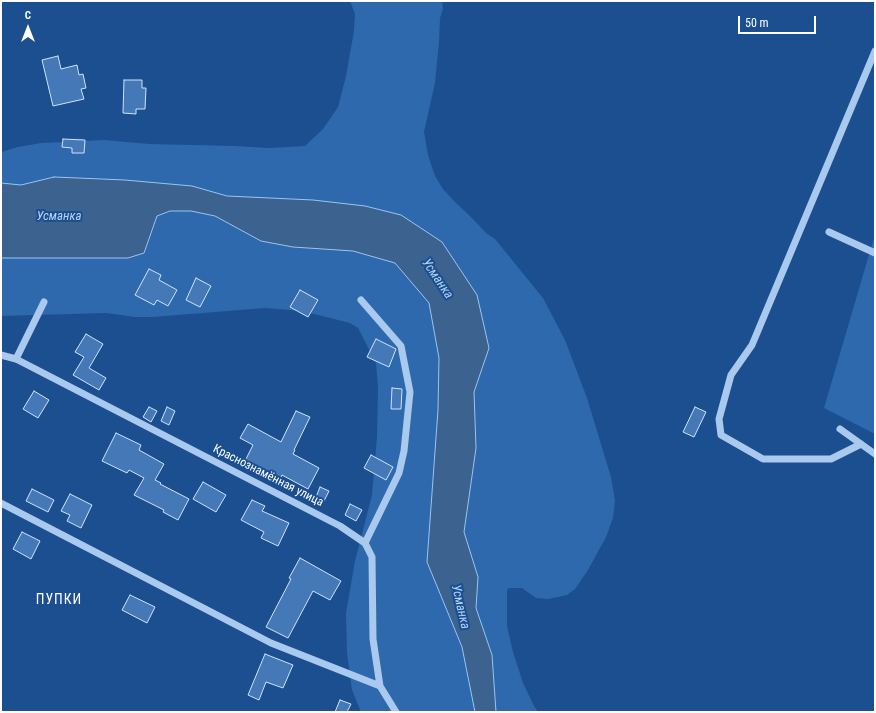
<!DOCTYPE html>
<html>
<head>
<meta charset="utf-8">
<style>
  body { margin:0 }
  #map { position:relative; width:876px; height:713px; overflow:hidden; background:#1b4f8f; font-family:"Roboto Condensed",sans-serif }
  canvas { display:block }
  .frame { position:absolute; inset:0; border:2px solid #fff; pointer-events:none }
  .north { position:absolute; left:8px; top:8px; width:40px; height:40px; -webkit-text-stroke:3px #1b4f8f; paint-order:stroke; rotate:0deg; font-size:11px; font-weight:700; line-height:16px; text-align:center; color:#fff }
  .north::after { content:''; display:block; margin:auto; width:14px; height:18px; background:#fff; clip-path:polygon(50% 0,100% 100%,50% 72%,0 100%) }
  .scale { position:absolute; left:738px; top:16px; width:78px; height:18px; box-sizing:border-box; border:2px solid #fff; border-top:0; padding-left:5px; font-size:12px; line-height:14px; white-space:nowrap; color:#fff; -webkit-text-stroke:3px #1b4f8f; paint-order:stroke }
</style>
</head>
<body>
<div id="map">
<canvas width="876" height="713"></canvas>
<div class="frame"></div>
<div class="north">С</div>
<div class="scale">50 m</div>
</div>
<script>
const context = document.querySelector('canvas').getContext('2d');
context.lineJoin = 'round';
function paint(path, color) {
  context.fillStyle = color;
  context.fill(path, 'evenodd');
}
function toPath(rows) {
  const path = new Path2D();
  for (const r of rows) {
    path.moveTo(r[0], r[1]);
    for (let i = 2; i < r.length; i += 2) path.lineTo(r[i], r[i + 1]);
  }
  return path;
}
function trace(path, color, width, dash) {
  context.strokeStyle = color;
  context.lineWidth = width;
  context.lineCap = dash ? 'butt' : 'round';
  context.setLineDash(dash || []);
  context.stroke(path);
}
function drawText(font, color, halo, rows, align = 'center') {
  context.font = font + ' "Roboto Condensed",sans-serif';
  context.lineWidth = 4;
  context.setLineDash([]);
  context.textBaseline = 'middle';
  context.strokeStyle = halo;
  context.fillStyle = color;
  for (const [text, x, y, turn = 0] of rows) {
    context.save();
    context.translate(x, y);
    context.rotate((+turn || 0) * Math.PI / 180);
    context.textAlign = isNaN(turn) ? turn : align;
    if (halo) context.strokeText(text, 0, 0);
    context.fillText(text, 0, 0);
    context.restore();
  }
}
paint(toPath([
  [350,1,442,1,443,9,440,18,439,42,435,83,424,132,428,155,435,176,443,189,455,202,472,218,486,233,495,239,543,298,565,340,587,398,611,477,615,501,613,518,606,537,588,570,575,589,567,595,548,599,536,598,522,588,509,588,507,590,507,626,513,652,523,683,534,706,538,712,361,712,352,690,347,653,346,613,355,561,372,495,377,437,378,387,376,363,358,328,350,323,302,311,265,308,153,317,135,317,106,313,1,316,1,152,18,147,41,143,104,140,149,144,235,146,269,148,305,146,323,129,338,107,346,76,354,31,355,14],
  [875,238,875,434,824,408,873,241]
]), '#2e69ad');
const water = toPath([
  [54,177,125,180,192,186,227,196,313,200,365,206,401,215,442,242,477,295,489,348,474,392,476,448,464,532,478,577,476,608,492,655,496,712,475,712,462,647,427,562,438,410,439,358,429,303,395,263,353,251,293,247,261,241,215,216,191,211,170,211,157,216,144,253,128,258,1,258,1,183,21,185,54,177]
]);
paint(water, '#3c6290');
trace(water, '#9cc4f0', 1);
const building = toPath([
  [58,56,61,69,77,65,79,75,83,74,86,88,81,89,84,99,53,106,42,60,58,56],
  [124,80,142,80,142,88,146,88,145,109,136,109,136,114,123,113,124,80],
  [63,139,85,140,84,153,72,153,72,148,62,147,63,139],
  [149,269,161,275,159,280,177,290,168,306,157,300,154,305,135,295,149,269],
  [196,278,211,286,200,307,186,300,196,278],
  [300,290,318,300,308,317,290,307,300,290],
  [86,334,103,344,89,368,106,378,99,390,73,375,84,357,75,352,86,334],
  [376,339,396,349,389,367,367,357,376,339],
  [392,388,402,389,401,409,391,409,392,388],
  [34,391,49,400,38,418,23,409,34,391],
  [149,407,157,411,151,422,143,417,149,407],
  [167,407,175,411,169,425,161,421,167,407],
  [695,407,706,412,694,437,683,432,695,407],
  [296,411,310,417,294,450,295,450,293,454,319,468,308,489,282,475,279,481,244,463,253,445,240,438,248,424,281,442,296,411],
  [116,433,141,445,139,450,164,464,155,480,161,483,160,484,189,499,178,520,163,512,164,510,134,495,144,478,129,470,127,473,102,461,116,433],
  [371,455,393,467,386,480,364,468,371,455],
  [203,482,226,495,216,512,193,499,203,482],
  [320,487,329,491,324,501,316,497,320,487],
  [32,489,54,500,48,512,26,501,32,489],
  [70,494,92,505,81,528,67,521,70,515,61,511,70,494],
  [252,500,265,506,262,511,289,523,278,546,261,538,264,532,241,520,252,500],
  [350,504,362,510,356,521,345,515,350,504],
  [22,532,40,541,31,559,13,549,22,532],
  [300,558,341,581,330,600,313,591,288,638,266,627,291,579,289,578,300,558],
  [130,595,155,607,147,623,122,610,130,595],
  [265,654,293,665,283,688,266,682,259,700,248,695,265,654],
  [340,700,351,704,347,712,335,712,340,700]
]);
paint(building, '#4478b7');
trace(building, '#cfe3fa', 1);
trace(toPath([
  [829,232,875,253],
  [361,300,401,346,410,392,404,451,399,473,365,543],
  [1,355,16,359,340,526,365,543,372,557,373,639,380,686,396,712],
  [16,359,44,302],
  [840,429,875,454],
  [861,444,831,459,763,459,721,435,719,419,731,375,752,345,875,51],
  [1,503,271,643,380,686]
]), '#a9c9ee', 7);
drawText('12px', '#fff', '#1b4f8f', [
  ["Краснознамённая улица",268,476,27]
]);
drawText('italic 13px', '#b5d3f5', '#1b4f8f', [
  ["Усманка",59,217],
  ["Усманка",437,279,56],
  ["Усманка",460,607,77]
]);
context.letterSpacing = '1px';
drawText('14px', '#fff', '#1b4f8f', [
  ["ПУПКИ",59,600]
]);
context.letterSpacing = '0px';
</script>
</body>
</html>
